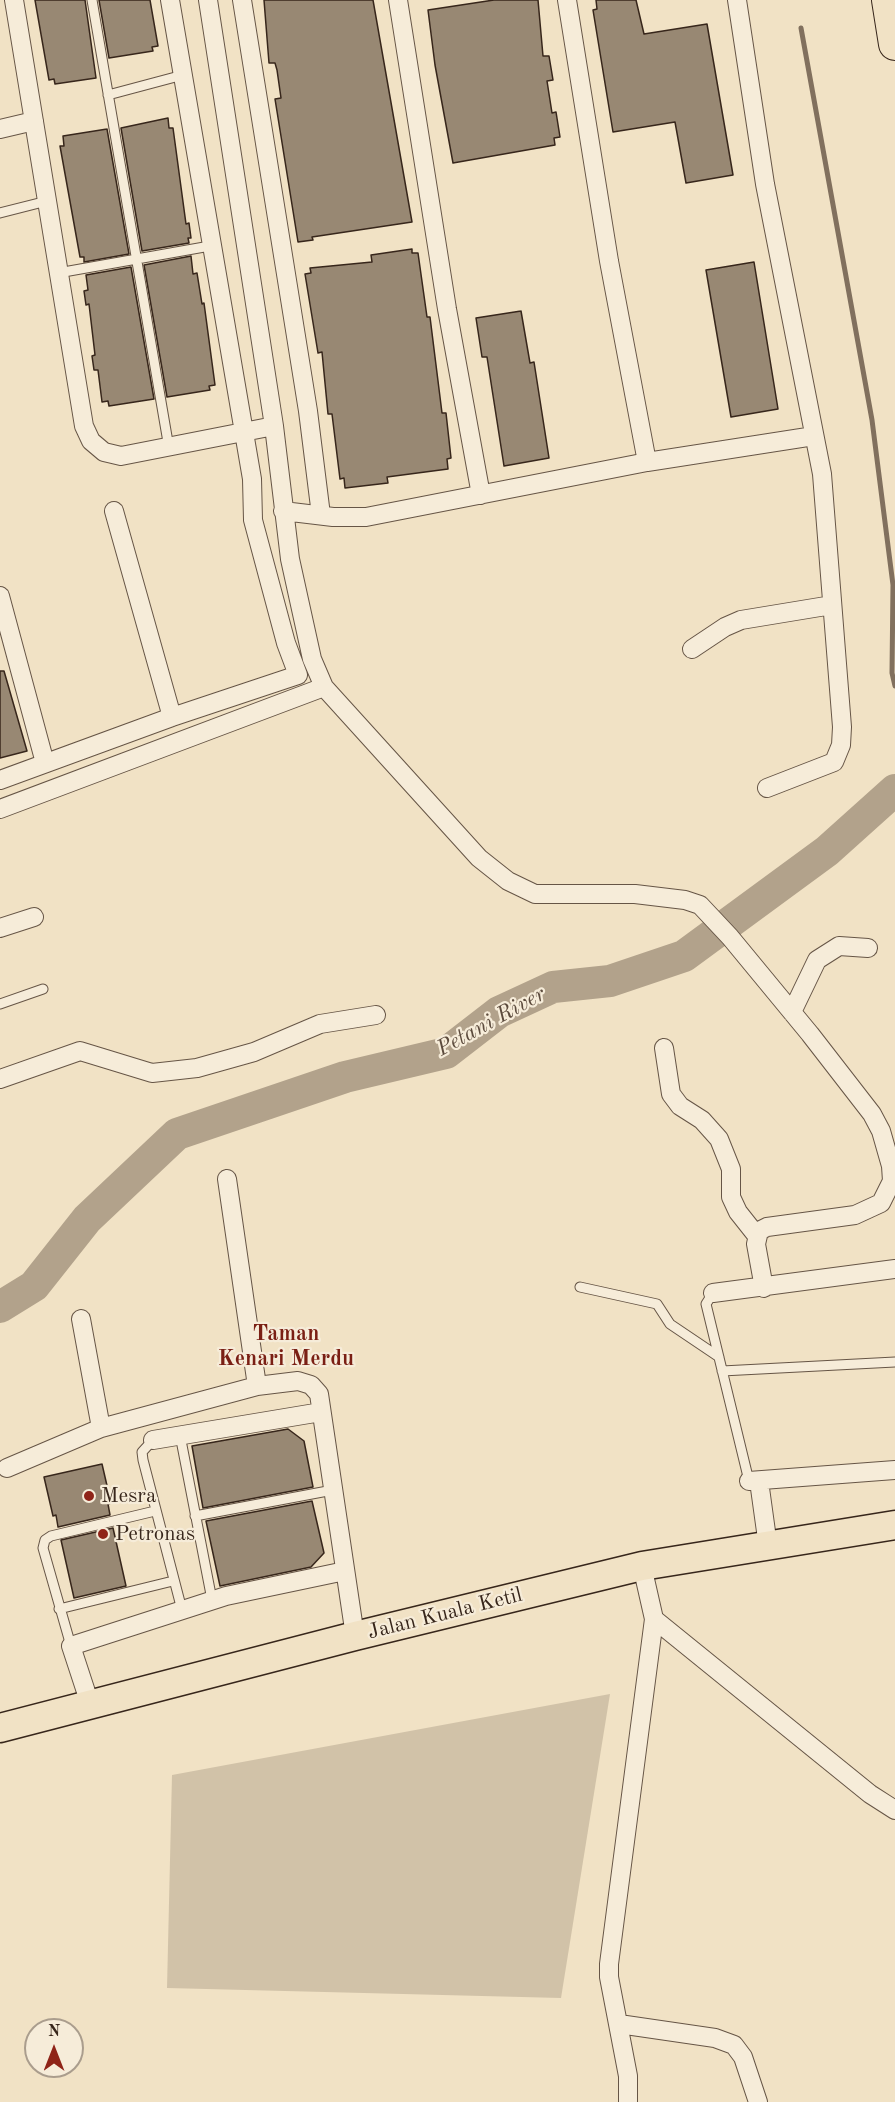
<!DOCTYPE html>
<html>
<head>
<meta charset="utf-8">
<style>
  body { margin:0 }
  #map { position:relative; width:895px; height:2102px; overflow:hidden; background:#f1e2c5; font-family:"Old Standard TT",serif }
  canvas { display:block }
  .north { position:absolute; left:24px; top:2018px; width:60px; height:60px; box-sizing:border-box; background:#f6ecd9; border:2px solid #aa9d8d; border-radius:50%; rotate:0deg; font-size:16px; font-weight:700; line-height:24px; text-align:center; color:#37261b }
  .north::after { content:''; display:block; margin:auto; width:21px; height:27px; background:#8f2418; clip-path:polygon(50% 0,100% 100%,50% 72%,0 100%) }
</style>
</head>
<body>
<div id="map">
<canvas width="895" height="2102"></canvas>
<div class="north">N</div>
</div>
<script>
const context = document.querySelector('canvas').getContext('2d');
context.lineJoin = 'round';
function paint(path, color) {
  context.fillStyle = color;
  context.fill(path, 'evenodd');
}
function toPath(rows) {
  const path = new Path2D();
  for (const r of rows) {
    path.moveTo(r[0], r[1]);
    for (let i = 2; i < r.length; i += 2) path.lineTo(r[i], r[i + 1]);
  }
  return path;
}
function trace(path, color, width, dash) {
  context.strokeStyle = color;
  context.lineWidth = width;
  context.lineCap = dash ? 'butt' : 'round';
  context.setLineDash(dash || []);
  context.stroke(path);
}
function drawText(font, color, halo, rows, align = 'center') {
  context.font = font + ' "Old Standard TT",serif';
  context.lineWidth = 4.5;
  context.setLineDash([]);
  context.textBaseline = 'middle';
  context.strokeStyle = halo;
  context.fillStyle = color;
  for (const [text, x, y, turn = 0] of rows) {
    context.save();
    context.translate(x, y);
    context.rotate((+turn || 0) * Math.PI / 180);
    context.textAlign = isNaN(turn) ? turn : align;
    if (halo) context.strokeText(text, 0, 0);
    context.fillText(text, 0, 0);
    context.restore();
  }
}
paint(toPath([
  [610,1694,561,1998,167,1988,172,1775]
]), '#d1c2a8');
trace(toPath([
  [801,28,872,420,893,585,892,673,895,686]
]), '#81705e', 5);
trace(toPath([
  [0,1307,34,1286,87,1219,177,1134,345,1077,446,1053,499,1012,553,987,610,981,684,956,827,851,895,790]
]), '#b2a28b', 32);
const building = toPath([
  [35,0,85,0,96,78,55,84,54,79,49,80,35,0],
  [99,0,150,0,158,46,152,47,153,51,109,58,99,0],
  [264,0,373,0,412,222,312,237,313,240,298,242,275,99,281,98,277,70,275,63,269,63,264,0],
  [494,0,538,0,543,56,549,56,553,80,547,81,552,113,556,112,560,137,554,138,555,145,453,163,435,65,428,10,494,0],
  [596,0,636,0,644,34,707,24,733,175,686,183,675,122,613,132,593,10,597,9,596,0],
  [168,118,169,128,173,128,186,224,189,223,191,238,188,238,189,243,142,251,121,128,168,118],
  [107,129,129,254,84,262,84,257,80,257,60,146,64,146,63,136,107,129],
  [412,249,412,253,418,253,427,317,430,317,442,413,446,413,451,458,447,459,448,469,387,477,388,483,345,488,344,478,340,479,332,414,328,414,322,352,318,353,305,274,311,273,310,268,372,262,371,255,412,249],
  [191,256,193,274,197,273,202,304,204,303,215,385,209,386,210,390,167,397,144,265,191,256],
  [754,262,778,409,731,417,706,270,754,262],
  [131,267,154,399,109,406,108,401,102,402,98,370,94,370,92,356,95,355,89,304,86,305,84,291,88,290,86,275,131,267],
  [521,311,530,363,534,362,549,458,504,466,487,357,482,357,476,318,521,311],
  [0,671,4,671,27,751,0,758,0,671],
  [288,1429,304,1441,313,1487,203,1508,192,1446,288,1429],
  [102,1464,111,1503,108,1504,110,1515,58,1527,56,1515,53,1516,44,1477,102,1464],
  [312,1501,324,1553,311,1567,220,1586,206,1521,312,1501],
  [113,1528,126,1586,74,1598,61,1540,113,1528]
]);
paint(building, '#988873');
trace(building, '#37261b', 1.5);
const service = toPath([
  [92,0,169,448],
  [108,95,183,75],
  [0,213,47,201],
  [58,273,210,246],
  [0,1004,43,989],
  [580,1287,657,1304,670,1324,719,1357],
  [713,1293,706,1304,749,1481],
  [722,1371,895,1362],
  [180,1435,212,1600],
  [153,1440,142,1452,143,1460,182,1610],
  [195,1516,333,1490],
  [59,1609,173,1581],
  [71,1646,43,1548,45,1540,51,1536,155,1511]
]);
const minor = toPath([
  [14,0,84,426,91,441,104,452,121,456,274,426],
  [208,0,274,426,290,559,312,659,324,687,479,858,508,881,535,894,635,894,685,900,700,905,730,937,810,1034,872,1114,881,1131,891,1166,892,1181,881,1203,855,1215,767,1227,759,1231,756,1244,764,1288],
  [242,0,308,411,321,515],
  [398,0,447,309,481,495],
  [567,0,609,261,647,462],
  [737,0,765,184,822,474,842,727,841,745,834,762,767,788],
  [0,129,34,121],
  [114,511,172,717],
  [283,511,333,517,366,517,647,462,814,436],
  [0,596,45,763],
  [692,649,725,627,741,620,832,605],
  [0,780,172,717,298,675,286,643,253,520,252,479,170,0],
  [0,809,324,687],
  [0,928,34,917],
  [792,1012,817,960,839,946,868,948],
  [664,1048,671,1094,680,1106,702,1120,719,1139,731,1169,731,1197,738,1212,757,1236],
  [0,1079,80,1051,152,1073,197,1068,254,1052,320,1024,376,1015],
  [227,1179,257,1386],
  [713,1293,895,1269],
  [81,1319,101,1428],
  [153,1440,321,1412],
  [7,1468,101,1428,257,1386,298,1381,311,1385,319,1394,355,1636],
  [749,1481,895,1470],
  [759,1481,768,1546],
  [654,1619,870,1794,895,1810],
  [90,1704,71,1646,226,1596,345,1571],
  [619,2024,715,2038,734,2045,743,2057,758,2102],
  [628,2102,628,2076,609,1977,609,1964,654,1619,642,1566]
]);
const primary = toPath([
  [0,1728,355,1636,642,1566,895,1525]
]);
const motorway = toPath([
  [888,0,895,44]
]);
trace(service, '#665546', 11);
trace(minor, '#665546', 20);
trace(primary, '#37261b', 31);
trace(motorway, '#37261b', 34);
trace(service, '#f6ecd9', 9);
trace(minor, '#f6ecd9', 18);
trace(primary, '#f1e2c5', 28);
trace(motorway, '#f1e2c5', 32);
for (const [x, y, r, color] of [
  [89,1496,6,"#8f2418"],
  [103,1534,6,"#8f2418"]
]) {
  const dot = new Path2D();
  dot.arc(x, y, r, 0, 2 * Math.PI);
  context.fillStyle = color;
  context.fill(dot);
  trace(dot, '#f6ecd9', 2);
}
drawText('21px', '#37261b', '#f6ecd9', [
  ["Mesra",101,1496],
  ["Petronas",115,1534]
], 'left');
drawText('21px', '#37261b', '#f6ecd9', [
  ["Jalan Kuala Ketil",445,1614,-14]
]);
drawText('italic 22px', '#5c4b3d', '#f6ecd9', [
  ["Petani River",491,1022,-29]
]);
drawText('bold 22px', '#7a1f14', '#f6ecd9', [
  ["Taman",286,1334],
  ["Kenari Merdu",286,1359]
]);
</script>
</body>
</html>
